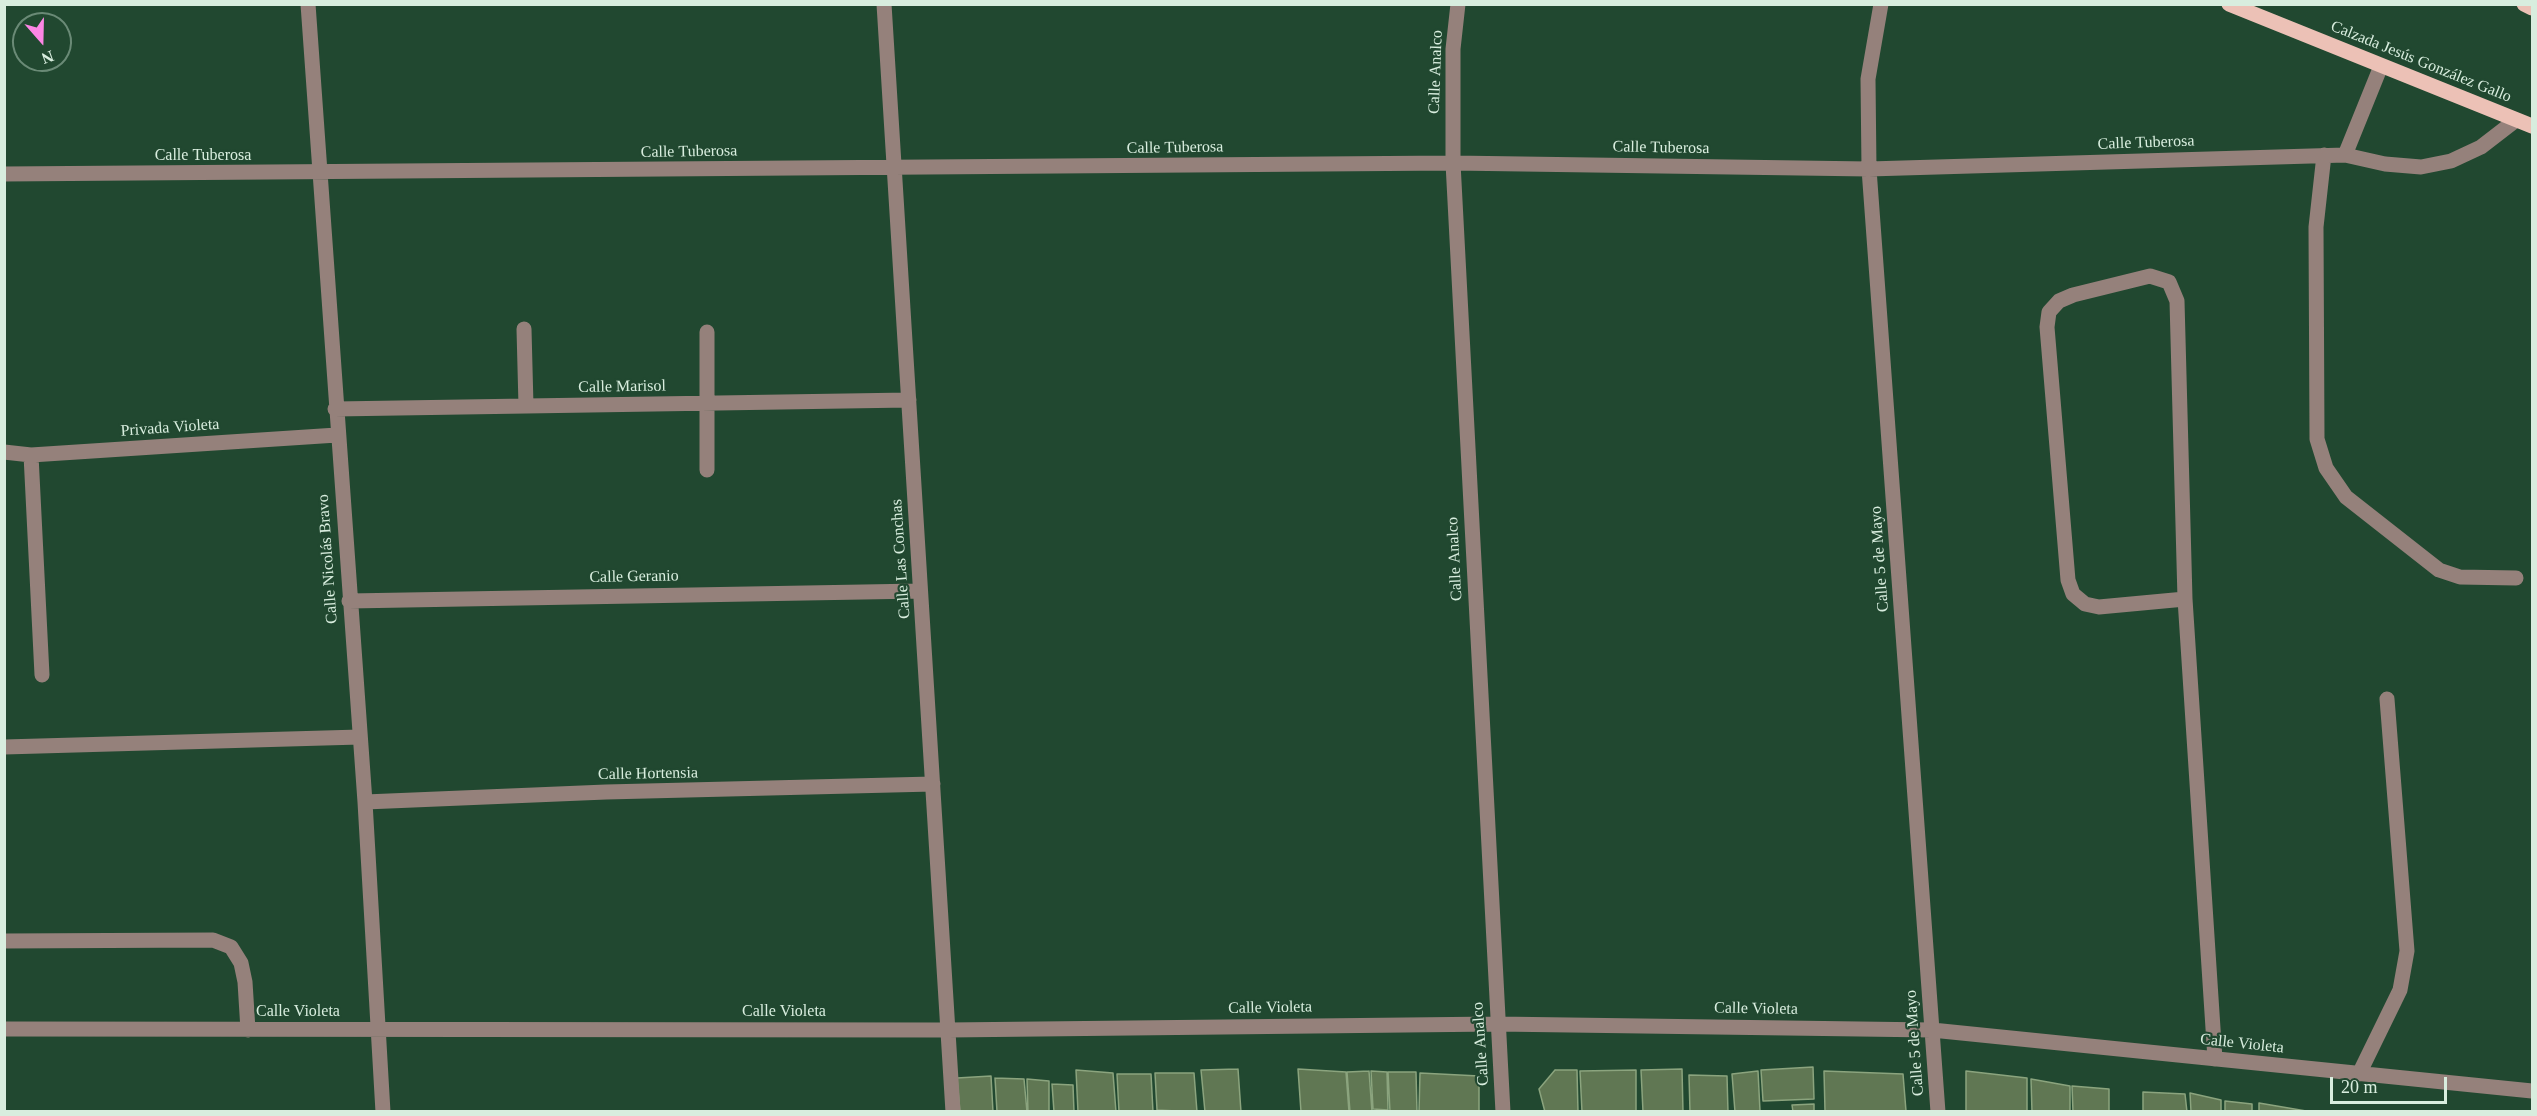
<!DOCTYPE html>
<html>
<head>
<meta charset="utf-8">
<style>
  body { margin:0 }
  #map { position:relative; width:2537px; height:1116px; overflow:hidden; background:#214830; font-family:"Times New Roman",serif }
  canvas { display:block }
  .frame { position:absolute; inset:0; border:6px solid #d8edde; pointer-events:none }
  .north { position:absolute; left:12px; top:12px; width:60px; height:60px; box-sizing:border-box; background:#214830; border:2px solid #6a8a76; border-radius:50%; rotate:160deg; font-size:16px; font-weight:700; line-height:24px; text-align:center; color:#d8edde }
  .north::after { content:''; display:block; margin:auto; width:21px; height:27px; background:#fc86e4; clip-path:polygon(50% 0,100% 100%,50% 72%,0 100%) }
  .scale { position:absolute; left:2330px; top:1077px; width:117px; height:27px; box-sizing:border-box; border:3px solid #d8edde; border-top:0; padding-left:8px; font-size:18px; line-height:21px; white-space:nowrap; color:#d8edde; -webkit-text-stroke:4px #214830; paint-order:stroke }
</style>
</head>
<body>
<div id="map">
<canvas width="2537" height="1116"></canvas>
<div class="frame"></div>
<div class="north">N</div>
<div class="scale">20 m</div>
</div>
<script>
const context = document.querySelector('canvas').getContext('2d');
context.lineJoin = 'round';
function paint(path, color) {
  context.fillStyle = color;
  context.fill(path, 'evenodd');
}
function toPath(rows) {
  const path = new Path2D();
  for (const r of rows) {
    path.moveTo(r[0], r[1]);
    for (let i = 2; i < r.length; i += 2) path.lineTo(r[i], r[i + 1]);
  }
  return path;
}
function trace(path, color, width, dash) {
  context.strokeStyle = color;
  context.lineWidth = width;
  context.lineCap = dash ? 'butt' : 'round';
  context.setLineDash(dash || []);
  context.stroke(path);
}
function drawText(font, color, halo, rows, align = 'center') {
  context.font = font + ' "Times New Roman",serif';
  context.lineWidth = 4.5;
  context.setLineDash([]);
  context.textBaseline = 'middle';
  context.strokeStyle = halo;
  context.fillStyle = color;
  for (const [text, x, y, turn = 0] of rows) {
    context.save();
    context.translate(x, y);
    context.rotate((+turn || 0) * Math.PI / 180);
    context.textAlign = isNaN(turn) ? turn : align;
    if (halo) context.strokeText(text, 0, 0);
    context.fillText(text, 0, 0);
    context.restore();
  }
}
const building = toPath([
  [1813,1067,1814,1099,1763,1101,1761,1070,1813,1067],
  [1238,1069,1241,1112,1205,1112,1201,1070,1238,1069],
  [1298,1069,1346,1072,1349,1112,1301,1112,1298,1069],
  [1682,1069,1683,1112,1643,1112,1641,1070,1682,1069],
  [1076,1070,1113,1073,1116,1112,1078,1112,1076,1070],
  [1555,1070,1577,1070,1578,1112,1545,1112,1539,1089,1555,1070],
  [1636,1070,1636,1112,1582,1112,1580,1071,1636,1070],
  [1369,1071,1372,1112,1350,1112,1347,1072,1369,1071],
  [1371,1071,1387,1072,1388,1110,1373,1109,1371,1071],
  [1758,1071,1760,1111,1735,1112,1732,1074,1758,1071],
  [1824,1071,1903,1074,1906,1111,1825,1111,1824,1071],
  [1966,1071,2027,1078,2027,1112,1966,1112,1966,1071],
  [1388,1072,1416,1072,1417,1112,1390,1112,1388,1072],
  [1155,1073,1194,1073,1197,1112,1157,1110,1155,1073],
  [1420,1073,1479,1076,1479,1112,1419,1112,1420,1073],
  [1117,1074,1151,1074,1153,1112,1119,1112,1117,1074],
  [1689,1075,1727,1076,1728,1112,1690,1112,1689,1075],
  [991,1076,993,1112,960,1112,957,1078,991,1076],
  [995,1078,1024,1079,1027,1112,997,1112,995,1078],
  [1027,1079,1049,1081,1049,1112,1028,1112,1027,1079],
  [2031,1079,2070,1086,2070,1112,2032,1112,2031,1079],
  [1052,1084,1073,1085,1074,1112,1054,1112,1052,1084],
  [2072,1086,2109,1089,2109,1112,2073,1112,2072,1086],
  [2143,1092,2185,1094,2187,1112,2143,1112,2143,1092],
  [2190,1093,2221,1100,2221,1112,2191,1112,2190,1093],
  [2225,1101,2252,1104,2252,1112,2225,1112,2225,1101],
  [2259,1103,2312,1112,2259,1112,2259,1103],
  [1814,1104,1814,1112,1793,1112,1792,1105,1814,1104]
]);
paint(building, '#607753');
trace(building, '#8ba47e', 1.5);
trace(toPath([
  [308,4,365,802,383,1112],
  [884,4,953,1112],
  [1458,4,1453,49,1453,163,1503,1112],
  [1881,4,1868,79,1869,169,1938,1112],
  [2324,155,2316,227,2317,439,2326,468,2346,497,2439,570,2460,577,2516,578],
  [2345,155,2381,66],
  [4,174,1453,163,1869,169,2345,155,2385,164,2421,167,2451,161,2481,147,2516,120],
  [524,329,526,406],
  [335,409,909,400],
  [4,452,31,455,337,435],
  [31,455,42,675],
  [707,470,707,332],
  [2185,599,2099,607,2085,604,2073,594,2068,580,2047,327,2049,312,2059,301,2073,295,2150,276,2169,282,2177,301,2185,599,2215,1059],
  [349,601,920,591],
  [4,747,360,737],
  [365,802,606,792,933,784],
  [4,941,213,940,231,947,241,963,245,982,248,1030],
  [4,1029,948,1030,1497,1024,1932,1030,2532,1091],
  [2359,1074,2400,990,2407,951,2387,699]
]), '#95817b', 15);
trace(toPath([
  [2229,4,2532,126],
  [2524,4,2532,8]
]), '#ecc1b6', 15);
drawText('16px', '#d8edde', '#214830', [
  ["Calzada Jesús González Gallo",2421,62,22],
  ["Calle Analco",1436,72,-88],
  ["Calle Tuberosa",2146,143,-2],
  ["Calle Tuberosa",1175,148,-1],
  ["Calle Tuberosa",1661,148,1],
  ["Calle Tuberosa",689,152,-1],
  ["Calle Tuberosa",203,156],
  ["Calle Marisol",622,387,-1],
  ["Privada Violeta",170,428,-4],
  ["Calle Nicolás Bravo",328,559,-94],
  ["Calle Las Conchas",901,559,-94],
  ["Calle Analco",1455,559,-93],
  ["Calle 5 de Mayo",1880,559,-94],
  ["Calle Geranio",634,577,-1],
  ["Calle Hortensia",648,774,-1],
  ["Calle Violeta",1270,1008,-1],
  ["Calle Violeta",1756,1009,1],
  ["Calle Violeta",298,1012],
  ["Calle Violeta",784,1012],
  ["Calle 5 de Mayo",1915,1043,-94],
  ["Calle Analco",1481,1044,-94],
  ["Calle Violeta",2242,1044,6]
]);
</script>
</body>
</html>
